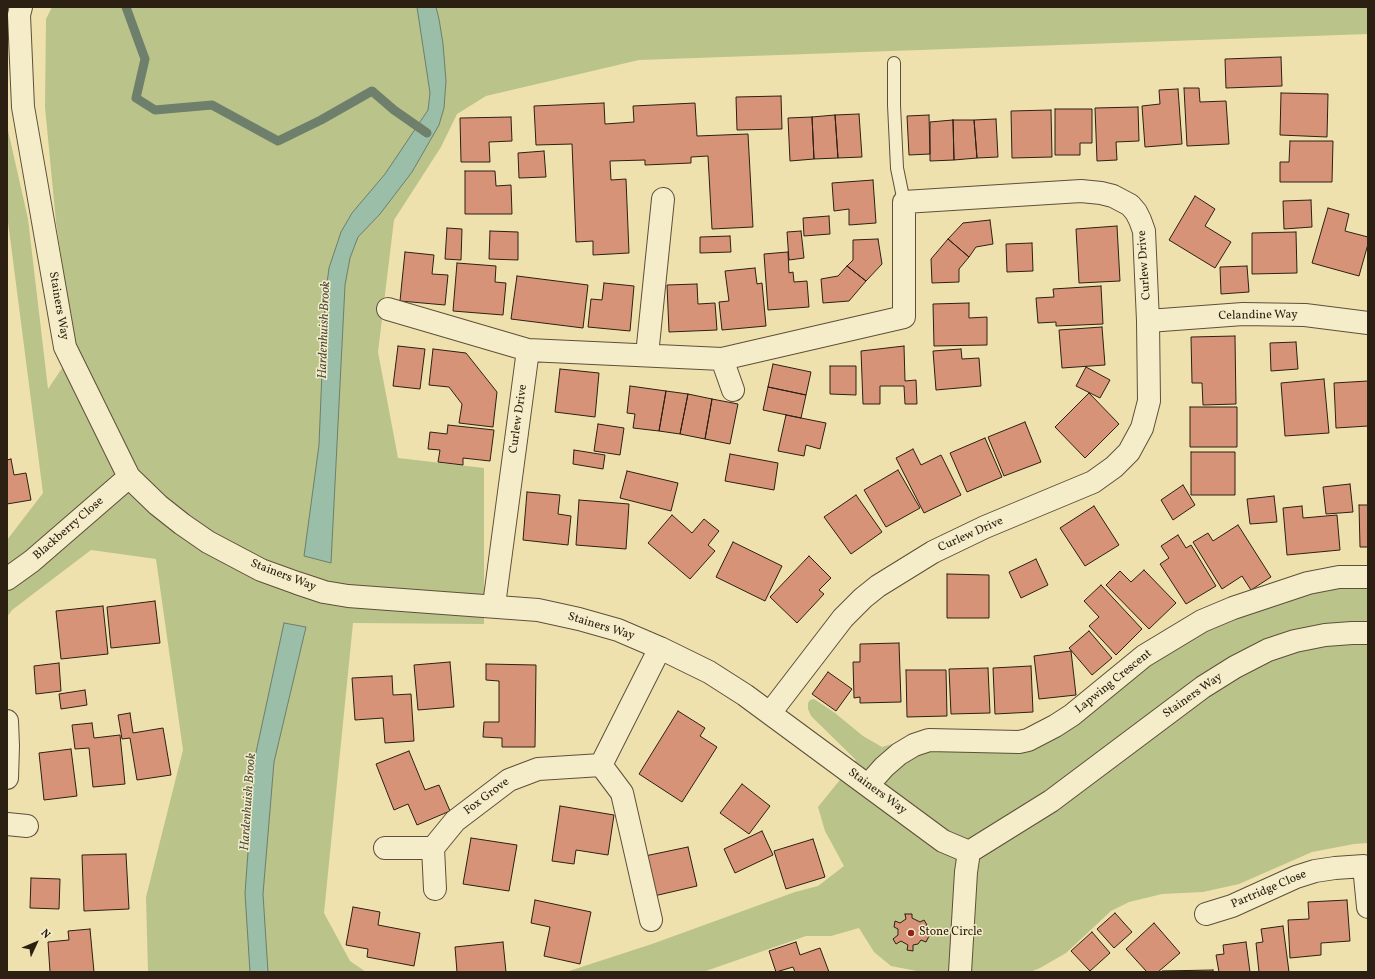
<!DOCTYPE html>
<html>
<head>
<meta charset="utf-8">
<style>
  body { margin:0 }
  #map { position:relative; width:1375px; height:979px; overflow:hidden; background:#efe1ae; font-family:Vollkorn,serif }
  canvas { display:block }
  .frame { position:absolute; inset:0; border:8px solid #2c2012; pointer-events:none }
  .north { position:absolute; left:16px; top:923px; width:40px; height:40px; -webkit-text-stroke:3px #f5ecca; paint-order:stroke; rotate:46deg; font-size:11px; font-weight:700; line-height:16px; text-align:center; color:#2c2012 }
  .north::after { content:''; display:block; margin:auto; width:14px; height:18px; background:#2c2012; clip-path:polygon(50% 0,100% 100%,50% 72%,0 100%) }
</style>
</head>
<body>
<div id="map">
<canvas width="1375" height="979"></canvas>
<div class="frame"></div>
<div class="north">N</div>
</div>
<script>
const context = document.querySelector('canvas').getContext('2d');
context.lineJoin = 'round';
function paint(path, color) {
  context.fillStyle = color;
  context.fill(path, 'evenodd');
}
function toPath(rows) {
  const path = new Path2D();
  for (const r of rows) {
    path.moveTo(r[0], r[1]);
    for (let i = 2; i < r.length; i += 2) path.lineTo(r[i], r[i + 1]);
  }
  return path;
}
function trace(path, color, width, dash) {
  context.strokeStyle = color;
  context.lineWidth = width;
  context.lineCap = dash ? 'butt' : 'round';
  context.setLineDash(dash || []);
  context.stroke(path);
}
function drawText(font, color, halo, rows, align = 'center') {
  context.font = font + ' Vollkorn,serif';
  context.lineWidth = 3;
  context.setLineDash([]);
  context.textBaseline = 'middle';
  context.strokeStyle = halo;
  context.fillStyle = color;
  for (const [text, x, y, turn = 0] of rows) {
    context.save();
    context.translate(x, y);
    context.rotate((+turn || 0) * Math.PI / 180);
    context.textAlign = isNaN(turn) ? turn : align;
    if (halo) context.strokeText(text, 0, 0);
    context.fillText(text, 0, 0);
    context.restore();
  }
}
paint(toPath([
  [52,7,1368,7,1368,34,639,60,486,96,457,114,441,147,394,220,378,352,398,458,484,468,484,624,353,623,324,913,350,961,366,972,148,972,146,897,183,750,156,559,91,550,12,610,7,617,7,540,43,493,7,214,7,126,28,219,48,389,75,349,56,222,45,107,46,19],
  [1368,574,1368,843,1354,844,1312,852,1239,884,1203,892,1162,894,1129,902,1111,911,1066,953,1040,968,1030,972,922,972,891,966,874,952,859,928,831,936,806,936,703,972,566,972,652,944,795,892,818,886,844,866,825,831,818,807,856,760,811,716,808,709,808,703,810,700,814,699,835,713,863,736,882,747,903,741,1036,732,1150,647]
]), '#b9c38a');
const water = toPath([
  [417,7,436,7,439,19,443,44,446,81,444,108,439,125,412,172,380,214,358,237,350,258,345,285,331,563,304,556,319,445,325,298,329,268,341,232,352,213,385,174,428,110,430,93,417,7],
  [284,623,306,627,274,762,263,894,268,972,250,972,245,893,255,757,284,623]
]);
paint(water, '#9abea8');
trace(water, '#6e7f6c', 1);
trace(toPath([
  [126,7,145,59,136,98,155,110,212,105,278,141,321,120,372,91,394,110,427,133]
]), '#6e7f6c', 9);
const building = toPath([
  [1281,57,1282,86,1226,88,1225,59,1281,57],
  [1184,88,1199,88,1200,102,1226,101,1229,144,1187,146,1184,88],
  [1178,89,1182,144,1145,147,1142,106,1160,104,1159,90,1178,89],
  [1281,93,1328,94,1327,137,1280,135,1281,93],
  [781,96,782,129,737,130,736,97,781,96],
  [604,103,605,124,634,122,633,106,695,103,697,136,748,134,753,227,712,229,708,156,691,157,691,163,645,165,645,160,610,161,611,180,626,179,629,253,593,255,593,241,576,242,572,144,536,145,534,106,604,103],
  [1138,107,1139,141,1116,142,1117,160,1097,161,1095,108,1138,107],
  [1055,109,1092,109,1092,143,1080,143,1080,155,1055,155,1055,109],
  [1051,110,1052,157,1012,158,1011,111,1051,110],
  [859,114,862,157,838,158,835,115,859,114],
  [835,115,838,158,814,159,812,117,835,115],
  [929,115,930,154,909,155,907,116,929,115],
  [511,117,512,141,489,142,490,162,461,162,460,118,511,117],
  [812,117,814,159,790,161,788,118,812,117],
  [996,119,998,157,977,158,974,120,996,119],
  [953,120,954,160,930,161,930,122,953,120],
  [953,120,974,120,977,158,954,160,953,120],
  [1290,141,1333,141,1332,182,1280,182,1280,162,1289,162,1290,141],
  [544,151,546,177,519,178,518,153,544,151],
  [465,171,495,171,496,186,511,185,512,214,465,214,465,171],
  [873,180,876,223,849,225,849,209,834,211,832,183,873,180],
  [1195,196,1215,209,1205,226,1231,242,1215,268,1169,240,1195,196],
  [1311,200,1312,227,1284,229,1283,201,1311,200],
  [1328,208,1349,214,1345,231,1368,237,1368,244,1359,276,1312,263,1328,208],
  [829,216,830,234,804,236,803,218,829,216],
  [990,220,993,244,976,247,969,257,948,239,963,223,990,220],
  [1117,226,1120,281,1079,283,1076,229,1117,226],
  [447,228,462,229,461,260,445,259,447,228],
  [490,231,518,232,518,260,489,259,490,231],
  [801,231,804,258,789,260,787,232,801,231],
  [1296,232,1297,273,1252,274,1252,233,1296,232],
  [730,236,731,252,700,253,700,237,730,236],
  [878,239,882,264,866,281,847,266,853,260,853,240,878,239],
  [948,239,969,257,959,269,959,282,932,283,931,259,948,239],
  [1032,243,1033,271,1007,272,1006,244,1032,243],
  [405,252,434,255,432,274,448,275,445,305,400,301,405,252],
  [788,252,789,273,793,272,794,282,807,281,809,307,768,310,764,254,788,252],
  [457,263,496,266,495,282,506,283,503,315,453,311,457,263],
  [847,266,866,281,849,301,823,303,821,279,838,276,847,266],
  [1247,266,1249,292,1221,294,1220,267,1247,266],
  [755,268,757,284,762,283,766,326,722,330,719,302,729,301,725,271,755,268],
  [517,276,588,285,583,328,511,319,517,276],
  [604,283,634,286,630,331,588,327,591,299,602,300,604,283],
  [697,284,698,304,715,303,717,330,669,332,667,285,697,284],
  [1101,286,1103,324,1056,326,1056,322,1038,323,1036,298,1054,297,1053,289,1101,286],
  [969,303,969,318,987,317,987,345,934,346,933,304,969,303],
  [1102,327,1105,365,1062,368,1059,330,1102,327],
  [1235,336,1236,404,1203,405,1202,383,1192,383,1191,337,1235,336],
  [1296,342,1298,369,1271,371,1270,343,1296,342],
  [398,346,425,349,420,389,393,386,398,346],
  [904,346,905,381,916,380,917,404,905,404,904,386,880,386,880,404,863,404,861,351,904,346],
  [433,349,466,353,497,392,493,427,459,423,462,404,449,387,429,385,433,349],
  [961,349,962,359,979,358,981,386,936,390,933,351,961,349],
  [773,364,811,372,806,395,768,387,773,364],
  [830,366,856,366,856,395,830,394,830,366],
  [1086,367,1110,380,1100,398,1076,386,1086,367],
  [560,369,599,373,595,417,555,412,560,369],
  [1324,379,1329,433,1285,436,1281,383,1324,379],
  [1368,381,1368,426,1336,428,1334,383,1368,381],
  [630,386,666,391,659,431,633,428,635,414,627,413,630,386],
  [768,387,806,395,801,418,763,410,768,387],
  [666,391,688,394,680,434,659,431,666,391],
  [1089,393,1119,424,1085,458,1055,427,1089,393],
  [688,394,712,399,705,439,680,434,688,394],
  [712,399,738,404,730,444,705,439,712,399],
  [1190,407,1237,407,1237,447,1190,447,1190,407],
  [786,415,826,423,820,449,806,445,804,456,778,451,786,415],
  [1025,422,1041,462,1004,476,988,437,1025,422],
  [598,424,624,428,620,455,594,451,598,424],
  [448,425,494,430,490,461,463,458,463,465,438,462,440,450,428,449,430,432,447,434,448,425],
  [985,438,1002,477,967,492,950,453,985,438],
  [913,449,921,465,941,455,961,495,924,513,896,458,913,449],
  [574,450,605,455,603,469,573,464,574,450],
  [1191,452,1235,452,1235,495,1191,495,1191,452],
  [730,454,778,463,774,490,725,481,730,454],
  [11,459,14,475,26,473,31,500,7,504,7,460,11,459],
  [898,470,920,508,886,527,864,490,898,470],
  [627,471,678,483,671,511,620,498,627,471],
  [1350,484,1353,512,1326,514,1323,487,1350,484],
  [1183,485,1195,505,1173,520,1161,500,1183,485],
  [527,492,560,495,558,514,571,516,568,545,523,540,527,492],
  [856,495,882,532,851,554,824,517,856,495],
  [1274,496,1277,522,1250,524,1247,499,1274,496],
  [579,500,629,504,626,549,576,545,579,500],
  [1359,505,1368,505,1368,547,1360,547,1359,505],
  [1094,506,1119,545,1085,566,1060,528,1094,506],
  [1302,506,1303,518,1337,515,1340,550,1287,555,1283,508,1302,506],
  [672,515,692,533,704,519,719,531,708,545,715,551,690,579,648,543,672,515],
  [1238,525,1271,577,1251,590,1242,576,1222,589,1193,542,1208,533,1213,541,1238,525],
  [1178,535,1186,548,1191,545,1216,586,1186,604,1160,564,1169,558,1161,546,1178,535],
  [733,542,782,566,765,601,716,577,733,542],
  [809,556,831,578,819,590,824,594,797,623,770,597,809,556],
  [1036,559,1048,585,1021,598,1009,572,1036,559],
  [1144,570,1176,603,1149,629,1106,585,1120,571,1131,582,1144,570],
  [947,574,989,575,989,618,947,618,947,574],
  [1101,585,1142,629,1116,655,1089,626,1099,617,1084,601,1101,585],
  [155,601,160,643,111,648,107,607,155,601],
  [103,606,108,654,61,659,56,611,103,606],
  [1089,631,1112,658,1092,675,1069,648,1089,631],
  [899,643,901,702,860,703,860,697,854,698,853,662,860,662,860,644,899,643],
  [1071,651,1076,695,1039,699,1034,656,1071,651],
  [450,662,454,707,418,710,414,665,450,662],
  [59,663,61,691,36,694,34,666,59,663],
  [486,664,536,665,535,747,502,747,502,738,483,737,484,722,499,722,499,681,486,680,486,664],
  [1031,666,1033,712,995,714,993,668,1031,666],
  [988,668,990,713,951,714,949,669,988,668],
  [906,670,946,670,947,716,907,717,906,670],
  [828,672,852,689,836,711,812,694,828,672],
  [392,676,393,695,411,694,414,741,385,743,383,718,355,720,352,678,392,676],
  [85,690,87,705,61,709,59,694,85,690],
  [678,711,705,728,700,736,717,747,682,802,639,774,678,711],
  [130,713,133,733,163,728,171,775,137,780,130,738,122,739,118,715,130,713],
  [92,723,94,738,120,735,125,784,93,787,89,748,75,749,72,725,92,723],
  [71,749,77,796,44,800,39,753,71,749],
  [409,751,425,790,439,785,450,811,417,825,408,804,394,810,376,764,409,751],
  [742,784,770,806,749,834,720,813,742,784],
  [560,806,614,815,608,855,576,850,574,864,552,861,560,806],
  [762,831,773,855,735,873,724,849,762,831],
  [471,838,517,845,509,891,463,884,471,838],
  [813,839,825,877,786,889,774,851,813,839],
  [688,847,697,886,654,896,645,856,688,847],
  [126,854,129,909,84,911,82,855,126,854],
  [31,878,60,879,59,909,30,908,31,878],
  [535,900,591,912,580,964,544,956,550,927,531,923,535,900],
  [1347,900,1350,941,1321,943,1321,955,1290,958,1288,920,1309,919,1308,902,1347,900],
  [353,907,380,912,378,925,420,933,414,966,367,957,368,949,346,945,353,907],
  [1115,913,1132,932,1114,948,1097,929,1115,913],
  [905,914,912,914,912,918,920,922,924,920,927,925,923,927,924,934,929,936,926,942,921,940,918,944,913,945,913,951,907,950,908,945,901,941,896,944,893,939,898,935,898,929,894,927,895,921,900,923,906,919,905,914],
  [1154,923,1180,953,1158,972,1147,972,1126,949,1154,923],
  [1283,926,1289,972,1259,972,1256,943,1263,942,1261,929,1283,926],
  [90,929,94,972,50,972,48,942,69,940,68,931,90,929],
  [1092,932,1110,953,1090,971,1071,951,1092,932],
  [503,942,506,972,457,972,455,947,503,942],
  [796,942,800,955,820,948,829,972,795,972,793,967,776,972,769,951,796,942],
  [1246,942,1250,972,1219,972,1216,955,1224,954,1223,945,1246,942],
  [1213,970,1213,972,1162,972,1162,971,1213,970]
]);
paint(building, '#d79378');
trace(building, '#2c2012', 1);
const service = toPath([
  [894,63,894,105,897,168,904,202]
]);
const minor = toPath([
  [21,7,19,15,23,107,65,347,129,477,158,505,182,524,208,542,261,570,297,583,324,592,348,596,538,610,579,619,618,630,660,648,709,672,745,695,943,841,969,852,1051,801,1203,687,1235,667,1268,650,1295,641,1325,635,1352,633,1368,633],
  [388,309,528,350],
  [1148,321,1243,314,1305,315,1368,323],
  [647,355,663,199],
  [722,359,733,390],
  [7,579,32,561,129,477],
  [494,605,528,350,722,359,904,317,904,202,1081,191,1101,193,1113,196,1130,205,1136,212,1140,220,1144,231,1148,321,1149,401,1142,428,1129,452,1114,467,1093,482,985,527,933,552,878,586,863,598,843,618,770,713],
  [7,721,8,746,7,778],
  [601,765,622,793,651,920],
  [868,785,884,767,899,754,914,745,929,740,1019,742,1028,740,1055,726,1072,715,1144,656,1202,621,1233,608,1308,583,1339,577,1368,577],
  [7,824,27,826],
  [385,848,433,848,455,821,509,780,538,769,601,765,660,648],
  [433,848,435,889],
  [1206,914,1232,906,1296,877,1315,871,1335,868,1364,866,1368,907],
  [960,972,966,872,969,852]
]);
trace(service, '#5d5039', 14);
trace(minor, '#5d5039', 24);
trace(service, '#f5ecca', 12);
trace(minor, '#f5ecca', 22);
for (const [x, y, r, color] of [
  [911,933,4,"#8f2418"]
]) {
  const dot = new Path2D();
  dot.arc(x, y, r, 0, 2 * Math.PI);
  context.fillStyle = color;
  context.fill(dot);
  trace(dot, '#f5ecca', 1.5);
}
drawText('12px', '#2c2012', '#f5ecca', [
  ["Curlew Drive",1145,265,-94],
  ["Stainers Way",58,306,80],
  ["Celandine Way",1258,316,-1],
  ["Curlew Drive",519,419,-82],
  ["Blackberry Close",69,529,-41],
  ["Curlew Drive",971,535,-24],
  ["Stainers Way",283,576,21],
  ["Stainers Way",601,627,17],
  ["Lapwing Crescent",1114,682,-39],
  ["Stainers Way",1193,696,-35],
  ["Stainers Way",877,792,36],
  ["Fox Grove",487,797,-37],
  ["Partridge Close",1269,890,-23]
]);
drawText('12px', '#2c2012', '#f5ecca', [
  ["Stone Circle",919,933]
], 'left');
drawText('italic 13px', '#4d4f3f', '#f5ecca', [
  ["Hardenhuish Brook",325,330,-88],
  ["Hardenhuish Brook",249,802,-86]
]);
</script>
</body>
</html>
